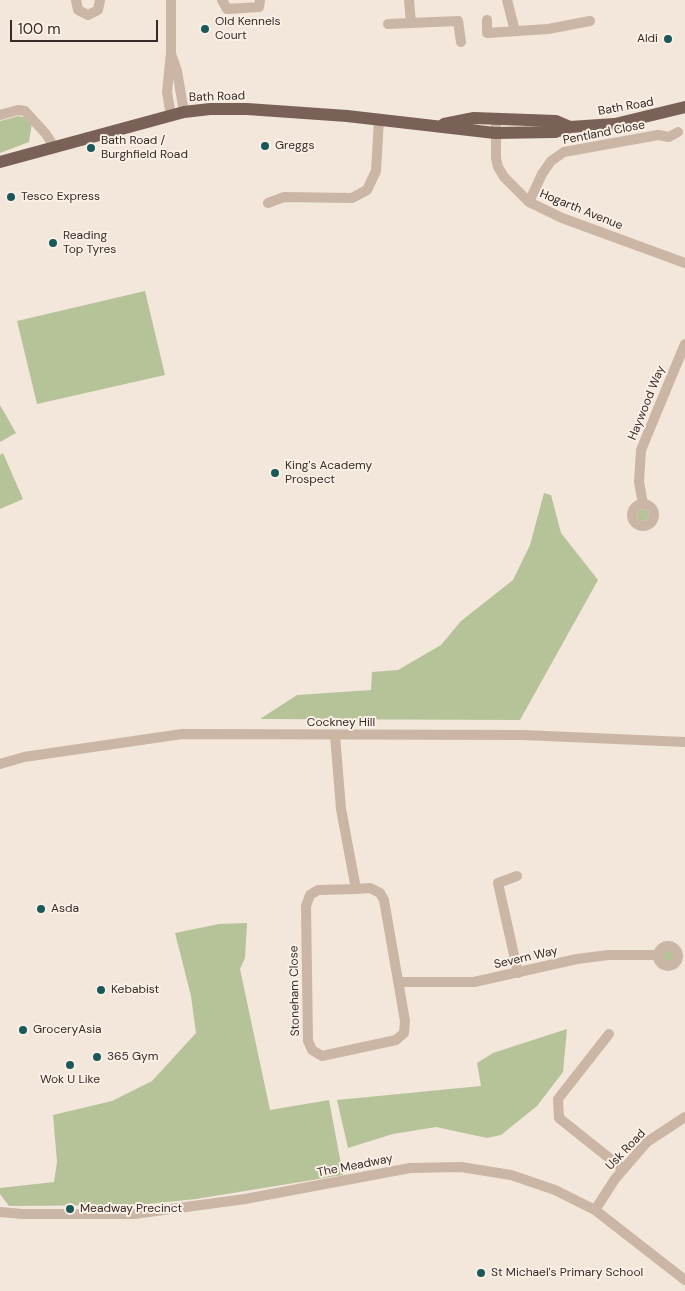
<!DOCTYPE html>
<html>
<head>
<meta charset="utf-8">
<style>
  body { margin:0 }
  #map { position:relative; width:685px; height:1291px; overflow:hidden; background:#f3e6da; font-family:"DM Sans",sans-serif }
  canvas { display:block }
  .scale { position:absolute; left:10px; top:20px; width:148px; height:22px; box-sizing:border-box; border:2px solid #372b27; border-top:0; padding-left:6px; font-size:15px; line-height:18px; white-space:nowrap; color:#372b27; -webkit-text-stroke:4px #faf0e6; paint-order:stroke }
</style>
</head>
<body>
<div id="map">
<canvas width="685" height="1291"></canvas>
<div class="scale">100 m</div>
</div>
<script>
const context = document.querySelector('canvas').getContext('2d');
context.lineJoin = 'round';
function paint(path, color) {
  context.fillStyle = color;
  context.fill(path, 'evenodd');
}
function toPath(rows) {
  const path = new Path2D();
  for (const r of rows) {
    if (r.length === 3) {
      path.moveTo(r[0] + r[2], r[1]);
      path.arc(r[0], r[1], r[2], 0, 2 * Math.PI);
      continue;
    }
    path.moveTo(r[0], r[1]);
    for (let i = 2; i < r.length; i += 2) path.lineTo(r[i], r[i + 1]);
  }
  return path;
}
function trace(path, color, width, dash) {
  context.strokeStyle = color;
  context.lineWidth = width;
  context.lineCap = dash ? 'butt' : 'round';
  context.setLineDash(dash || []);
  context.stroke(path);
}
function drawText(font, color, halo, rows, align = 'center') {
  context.font = font + ' "DM Sans",sans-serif';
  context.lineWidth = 4;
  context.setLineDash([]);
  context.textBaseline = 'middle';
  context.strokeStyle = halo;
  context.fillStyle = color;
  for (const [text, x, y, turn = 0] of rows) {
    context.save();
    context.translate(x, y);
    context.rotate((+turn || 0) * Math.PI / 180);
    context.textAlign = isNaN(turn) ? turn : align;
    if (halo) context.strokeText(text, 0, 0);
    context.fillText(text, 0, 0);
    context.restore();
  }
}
paint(toPath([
  [18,116,27,118,32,123,29,142,0,153,0,121],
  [145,291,165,375,37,404,17,321],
  [0,405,16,433,0,442],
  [3,453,23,499,0,509,0,455],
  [544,493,551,495,561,533,598,580,520,720,260,719,297,695,371,690,372,672,398,670,441,645,461,621,513,580,530,545],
  [643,515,6],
  [247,923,245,958,240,969,270,1110,329,1100,343,1175,196,1199,138,1205,9,1206,0,1194,0,1188,54,1182,57,1162,53,1115,112,1101,152,1081,196,1033,191,996,175,933,219,924],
  [667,956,7],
  [567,1029,563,1072,537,1106,501,1135,487,1138,436,1127,393,1134,348,1148,337,1100,481,1086,477,1063,493,1053]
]), '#b6c399');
trace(toPath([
  [76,0,78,10,88,15,98,10,100,0],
  [222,0,227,9,259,7,260,0],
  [409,0,411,23],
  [507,0,515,31],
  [487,20,487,33,548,29,590,21],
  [388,24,458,21,461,42],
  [171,54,177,71,184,112],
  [0,115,18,110,25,111,46,134,54,147],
  [171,116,167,92,171,53,171,0],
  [496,119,496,158,498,167,504,177,529,202,562,218,685,263],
  [529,202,542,174,551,161,564,152,658,135,669,137,678,132],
  [268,203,284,197,352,198,367,190,376,171,379,119],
  [643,504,639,482,641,450,685,344],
  [643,515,11],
  [335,735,341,809,356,889,370,888,380,893,384,900,405,1021,404,1033,396,1040,322,1056,312,1050,308,1041,306,906,310,895,318,890,356,889],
  [0,764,24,757,182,734,523,735,685,742],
  [517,876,498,883,518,973],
  [668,956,10],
  [399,982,474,982,577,959,608,955,658,955],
  [609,1034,558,1099,559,1118,623,1169],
  [595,1210,615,1179,647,1142,685,1117],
  [0,1212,23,1214,134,1214,245,1199,410,1168,461,1167,511,1175,555,1190,595,1210,685,1280]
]), '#cbb5a5', 10);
trace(toPath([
  [444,124,474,118,556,121,570,127],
  [0,162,184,112,210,109,247,109,347,116,495,133,555,132,570,127,615,124,685,107]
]), '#7a6157', 12);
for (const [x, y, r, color] of [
  [205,29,5,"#1a585a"],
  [668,39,5,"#1a585a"],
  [265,146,5,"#1a585a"],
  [91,148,5,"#1a585a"],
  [11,197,5,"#1a585a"],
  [53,243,5,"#1a585a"],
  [275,473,5,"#1a585a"],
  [41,909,5,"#1a585a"],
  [101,990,5,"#1a585a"],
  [23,1030,5,"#1a585a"],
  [97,1057,5,"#1a585a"],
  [70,1065,5,"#1a585a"],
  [70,1209,5,"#1a585a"],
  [481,1273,5,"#1a585a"]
]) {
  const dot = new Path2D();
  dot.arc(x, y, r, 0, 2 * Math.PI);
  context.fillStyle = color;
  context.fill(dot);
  trace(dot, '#faf0e6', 2);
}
drawText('12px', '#372b27', '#faf0e6', [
  ["Old Kennels",215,22],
  ["Court",215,36],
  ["Aldi",658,39,"right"],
  ["Bath Road /",101,141],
  ["Burghfield Road",101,155],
  ["Greggs",275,146],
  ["Tesco Express",21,197],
  ["Reading",63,236],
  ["Top Tyres",63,250],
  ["King's Academy",285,466],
  ["Prospect",285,480],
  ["Asda",51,909],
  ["Kebabist",111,990],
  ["GroceryAsia",33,1030],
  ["365 Gym",107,1057],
  ["Wok U Like",70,1080,"center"],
  ["Meadway Precinct",80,1209],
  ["St Michael's Primary School",491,1273]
], 'left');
drawText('12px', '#372b27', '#faf0e6', [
  ["Bath Road",217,97,-2],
  ["Bath Road",626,107,-10],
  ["Pentland Close",604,133,-11],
  ["Hogarth Avenue",581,210,22],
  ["Haywood Way",647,403,-68],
  ["Cockney Hill",341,723],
  ["Severn Way",526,958,-13],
  ["Stoneham Close",295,991,-91],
  ["Usk Road",626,1150,-46],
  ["The Meadway",355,1166,-11]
]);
</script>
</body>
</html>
